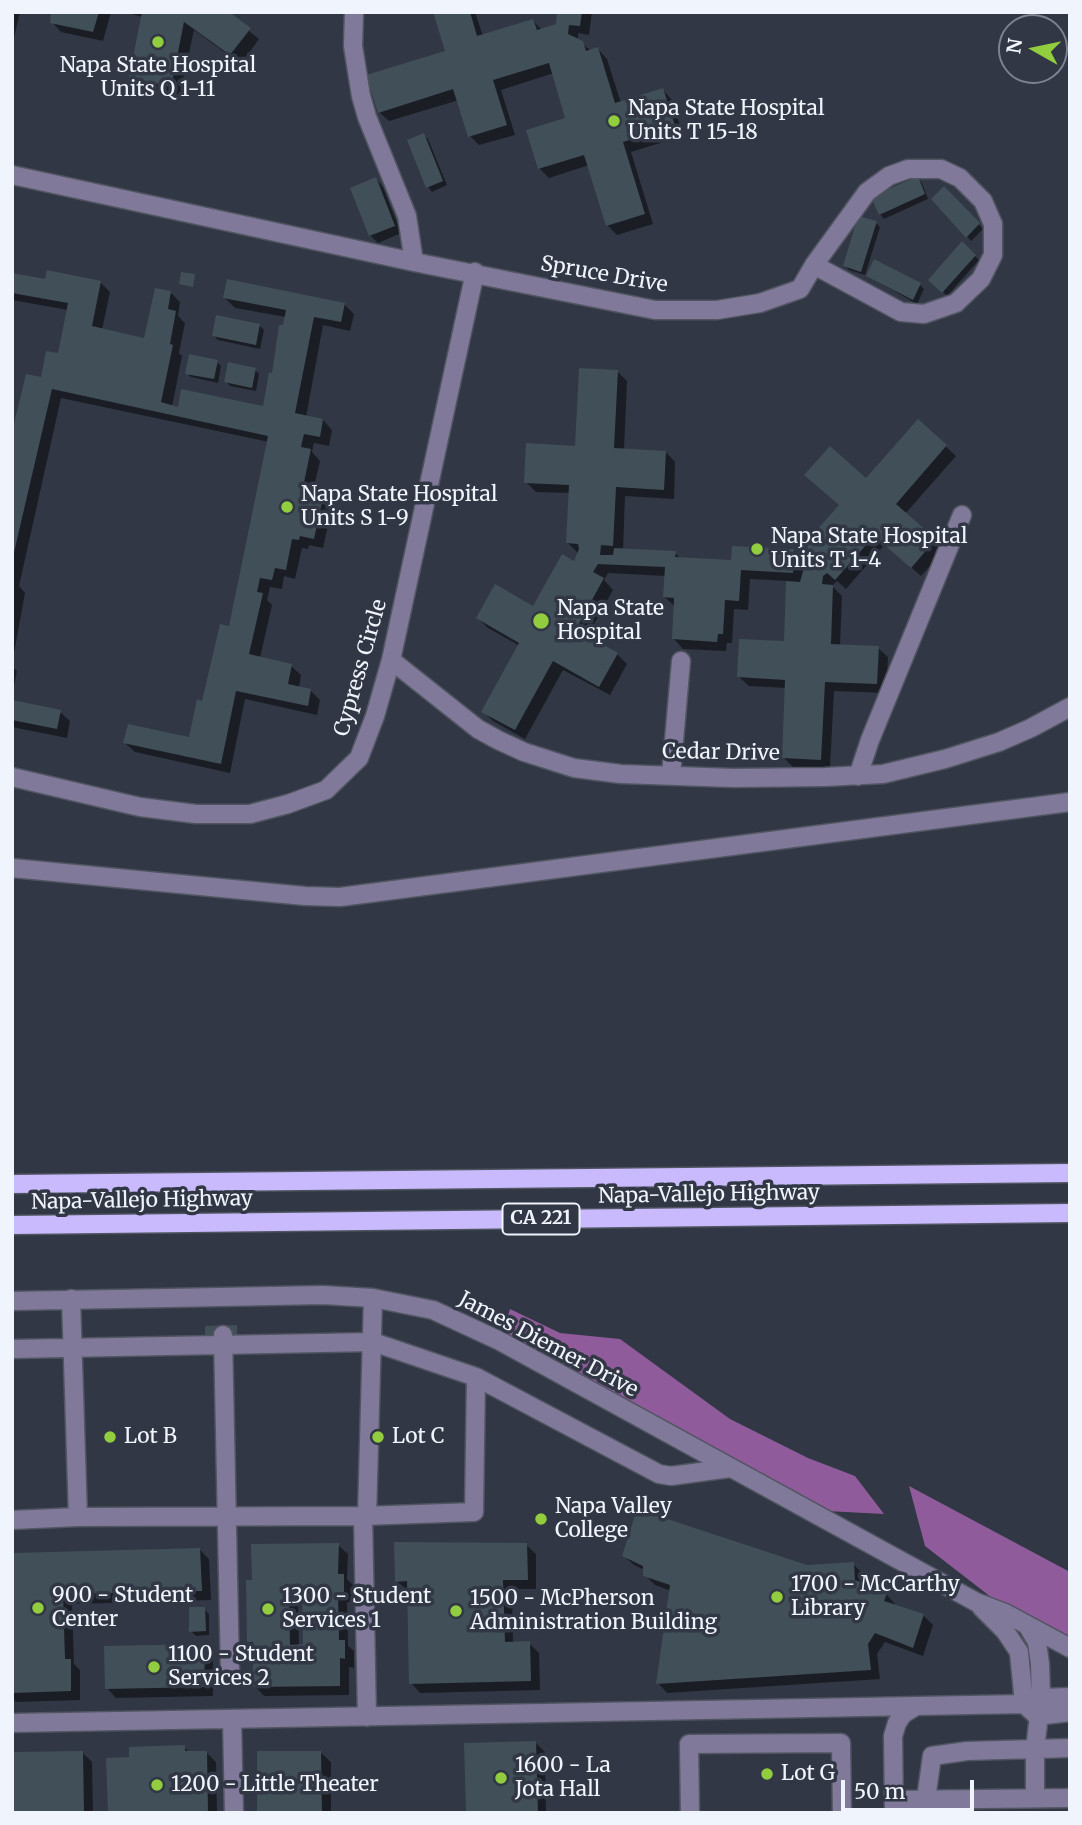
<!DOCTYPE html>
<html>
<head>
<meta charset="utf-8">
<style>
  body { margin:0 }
  #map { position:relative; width:1082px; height:1825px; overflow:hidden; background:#313744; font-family:Merriweather,serif }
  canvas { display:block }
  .frame { position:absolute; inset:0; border:14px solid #f0f4fc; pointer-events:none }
  .north { position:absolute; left:998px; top:14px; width:70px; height:70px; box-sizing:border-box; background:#313744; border:2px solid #7d838e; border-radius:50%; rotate:279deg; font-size:19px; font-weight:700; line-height:28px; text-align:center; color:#f0f4fc }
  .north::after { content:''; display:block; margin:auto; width:24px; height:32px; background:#92cd3f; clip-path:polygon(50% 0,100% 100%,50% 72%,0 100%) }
  .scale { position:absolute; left:841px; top:1780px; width:133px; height:32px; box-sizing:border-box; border:4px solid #f0f4fc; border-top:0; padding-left:9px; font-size:21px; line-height:24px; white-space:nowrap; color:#f0f4fc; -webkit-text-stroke:5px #313744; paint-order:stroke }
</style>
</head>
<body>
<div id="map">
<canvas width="1082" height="1825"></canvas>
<div class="frame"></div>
<div class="north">N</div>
<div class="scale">50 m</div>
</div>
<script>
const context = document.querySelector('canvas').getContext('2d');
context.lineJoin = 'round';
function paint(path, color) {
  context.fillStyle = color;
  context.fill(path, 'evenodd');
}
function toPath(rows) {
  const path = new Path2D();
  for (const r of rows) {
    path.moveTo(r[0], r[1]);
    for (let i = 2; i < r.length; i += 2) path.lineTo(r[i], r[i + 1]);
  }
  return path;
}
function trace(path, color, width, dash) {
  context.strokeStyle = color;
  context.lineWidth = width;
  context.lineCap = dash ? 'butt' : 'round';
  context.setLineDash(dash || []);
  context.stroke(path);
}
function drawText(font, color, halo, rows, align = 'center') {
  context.font = font + ' Merriweather,serif';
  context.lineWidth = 7;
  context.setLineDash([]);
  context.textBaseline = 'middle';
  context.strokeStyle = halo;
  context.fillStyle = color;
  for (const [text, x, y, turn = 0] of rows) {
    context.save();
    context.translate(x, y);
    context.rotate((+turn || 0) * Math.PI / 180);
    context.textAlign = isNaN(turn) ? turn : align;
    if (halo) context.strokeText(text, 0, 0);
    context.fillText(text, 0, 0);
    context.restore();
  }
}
paint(toPath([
  [510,1309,560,1333,620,1339,730,1419,808,1458,855,1476,884,1514,807,1510,500,1341],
  [909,1486,1070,1572,1070,1648,1027,1625,925,1546]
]), '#905b9a');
paint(toPath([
  [12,12,20,12,12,46],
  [53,12,111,12,103,41,61,32,52,22],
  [125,12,225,12,259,39,241,64,194,30,180,95,141,86,131,76,143,17],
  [435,12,475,12,483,36,533,21,542,30,557,25,559,12,592,12,589,35,578,33,578,40,591,51,598,49,607,59,621,103,663,90,672,100,683,136,631,152,653,224,617,235,607,225,589,165,549,178,539,168,568,119,554,73,501,90,515,135,479,145,470,136,459,100,389,121,379,112,447,52],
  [423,135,428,139,447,185,432,192,428,187,409,141],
  [918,178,922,183,928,199,884,219,880,214],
  [376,179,383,187,401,233,378,243,371,236,352,189],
  [944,188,983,229,971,241,933,199],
  [876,223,880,227,865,275,849,270,845,266],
  [962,244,979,260,947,296,931,280],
  [12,275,46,281,100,282,110,292,102,330,146,340,171,293,180,302,178,316,185,323,179,353,182,356,172,407,264,408,286,317,235,308,225,298,344,304,354,314,350,331,323,325,306,417,323,420,332,430,329,446,314,443,312,452,320,461,313,491,323,493,333,503,323,548,309,545,308,549,302,548,295,579,284,576,282,589,270,587,267,600,272,605,260,658,291,666,301,675,299,688,310,690,320,700,317,715,245,699,230,773,135,752,125,743,191,739,231,628,269,442,61,398,19,586,25,593,12,664,12,534,43,379,59,355,68,310,12,300],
  [868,276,920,285,924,289,917,304],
  [259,325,264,330,260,349,218,340,214,336],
  [217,362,221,366,218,383,191,377,187,373],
  [255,370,259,374,256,391,230,386,226,381],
  [617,371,627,381,624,450,666,452,675,462,674,499,625,496,623,550,675,553,681,559,733,562,794,551,803,561,803,569,867,480,918,421,956,456,905,514,945,549,921,576,885,544,846,589,837,581,832,586,842,596,840,646,878,648,888,657,886,693,834,691,830,768,793,767,783,757,787,688,749,686,739,677,785,643,788,581,750,579,748,610,734,609,732,643,727,643,726,651,683,649,674,639,675,607,665,597,666,576,608,573,604,580,613,590,587,637,617,654,627,664,610,695,563,670,525,739,493,721,483,711,520,646,488,628,478,618,534,608,575,563,579,554,568,543,570,493,536,492,526,482,577,448],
  [12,666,17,671,12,696],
  [12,702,60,712,70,721,67,738,12,727],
  [338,1545,348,1554,347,1579,353,1585,353,1602,347,1602,348,1646,354,1651,354,1668,349,1667,349,1695,264,1696,255,1686,255,1647,249,1641,253,1582],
  [304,1599,305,1646,299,1646,298,1600],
  [526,1545,536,1554,536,1589,512,1589,513,1643,529,1643,539,1653,540,1690,420,1693,411,1683,409,1591,396,1581],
  [200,1550,209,1559,211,1600,72,1604,74,1664,80,1670,80,1700,16,1702,12,1698,12,1555],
  [624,1556,806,1567,853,1564,863,1574,863,1586,886,1594,895,1604,895,1606,923,1615,933,1625,923,1656,885,1642,877,1654,880,1679,667,1693,658,1683,671,1591,655,1585,645,1575,645,1570,634,1565],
  [204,1609,209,1614,209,1635,196,1636,191,1631],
  [203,1646,213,1655,213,1696,116,1698,107,1688],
  [535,1742,545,1752,546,1813,468,1813],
  [184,1747,190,1753,206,1752,216,1762,217,1813,109,1813],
  [82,1752,92,1762,93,1813,12,1813],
  [321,1753,331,1762,331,1813,259,1813]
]), '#0007');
paint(toPath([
  [51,12,99,12,93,32,50,23],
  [142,12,229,12,251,28,230,55,184,22,171,87,129,77],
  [433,12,470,12,477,36,533,19,537,30,556,24,557,12,582,12,580,26,569,25,568,34,583,41,586,51,598,47,615,103,663,88,675,126,623,142,645,214,606,226,584,155,538,169,526,130,565,118,549,63,493,80,507,125,468,137,453,89,378,113,366,75,445,51],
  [424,133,443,181,426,188,407,140],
  [918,176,925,194,879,215,871,197],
  [376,177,395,226,369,236,350,188],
  [944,186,980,223,966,238,931,199],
  [858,216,877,221,861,272,843,266],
  [962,241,976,255,942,293,928,280],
  [874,259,921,283,913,300,866,276],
  [47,270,101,281,92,326,144,338,155,288,171,291,168,309,176,311,170,344,173,345,161,402,178,407,181,389,263,406,269,372,272,373,279,325,283,325,286,310,223,298,227,279,345,303,341,322,314,317,295,413,323,419,320,437,304,434,301,447,311,449,303,487,324,492,314,539,300,536,299,540,292,539,286,570,275,568,272,580,260,578,257,592,263,593,249,654,292,664,288,684,311,689,308,706,236,691,221,764,123,743,128,724,189,737,197,699,202,701,220,624,229,626,268,436,52,389,12,561,12,432,26,374,41,377,46,351,58,353,68,303,12,293,12,273,45,279],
  [181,272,195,274,193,287,179,284],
  [216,315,260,324,256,345,212,336],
  [189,354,218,360,214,379,185,374],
  [228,362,256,368,252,388,224,382],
  [579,368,618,370,614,448,666,451,664,490,616,487,613,546,601,545,600,555,613,555,614,548,676,551,675,557,731,560,732,546,794,549,793,573,741,570,739,601,725,600,723,634,718,634,717,642,672,639,674,598,663,597,665,567,598,564,593,572,604,578,576,629,618,653,599,687,553,661,515,730,481,712,519,643,476,618,495,584,533,606,562,554,574,561,579,549,578,544,566,543,569,485,524,483,526,443,575,446],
  [918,419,947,445,896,504,936,539,911,568,874,536,835,580,827,573,823,576,822,584,833,585,831,644,879,646,877,684,825,682,821,760,782,758,785,680,737,677,739,639,784,641,786,581,800,582,805,564,811,558,800,549,839,505,804,475,830,446,866,478],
  [12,700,61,710,57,729,12,720],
  [237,1325,237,1335,205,1336,205,1326],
  [637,1509,807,1565,854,1562,855,1580,887,1593,884,1601,924,1614,913,1648,875,1633,868,1644,871,1670,656,1684,670,1585,643,1576,643,1566,622,1556],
  [394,1542,527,1543,528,1580,503,1580,505,1642,530,1641,531,1681,409,1684,407,1581,395,1582],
  [339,1543,338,1574,344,1574,344,1593,338,1593,339,1640,345,1640,345,1659,340,1658,340,1686,253,1687,253,1642,247,1642,246,1580,252,1580,251,1544],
  [289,1590,302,1590,303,1644,290,1645],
  [200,1548,202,1591,63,1594,65,1659,71,1659,71,1691,12,1693,12,1553],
  [189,1607,205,1607,206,1631,189,1632],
  [204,1644,205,1687,105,1689,104,1646],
  [536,1741,538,1813,466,1813,464,1743],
  [185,1745,185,1751,207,1751,208,1813,108,1813,106,1758,129,1757,129,1747],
  [83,1751,84,1813,12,1813,12,1752],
  [257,1751,321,1751,322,1813,257,1813]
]), '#414f59');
const minor = toPath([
  [354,12,353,46,361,96,367,117,407,216,414,262],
  [12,175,414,262,655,310,717,310,760,303,800,289,814,265,867,192,889,176,908,169,941,169,960,178,983,201,993,224,993,255,981,279,956,303,924,314,901,312,814,265],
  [391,660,478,729,498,740,524,752,574,768,621,774,733,778,825,777,883,774,945,759,999,742,1031,728,1070,707],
  [671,775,681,661],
  [858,776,870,740,962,515],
  [12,777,140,807,196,814,250,814,288,804,326,790,359,758,375,716,391,660,475,272],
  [12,868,305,896,340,897,1070,802],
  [71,1299,78,1517],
  [12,1301,323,1295,373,1298,433,1310,500,1341,976,1602,1005,1613,1070,1648],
  [223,1335,230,1672],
  [12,1349,373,1342,476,1377,474,1512,363,1516,78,1517,12,1520],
  [476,1377,659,1474,671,1476,730,1468],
  [363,1516,367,1717],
  [367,1516,373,1298],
  [981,1607,1005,1631,1019,1652,1024,1704,1037,1716,1070,1712],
  [1027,1625,1037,1642,1040,1664,1041,1698,1035,1749,1035,1798],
  [232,1719,234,1813],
  [12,1723,916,1706],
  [926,1799,932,1756,967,1751,1070,1748],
  [894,1800,1070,1798],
  [690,1813,689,1744,841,1743,842,1813],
  [894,1813,893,1736,897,1723,903,1714,916,1706,1024,1704,1041,1698,1070,1697]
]);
const major = toPath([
  [12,1184,1070,1173],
  [12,1225,1070,1213]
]);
trace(minor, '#505561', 21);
trace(major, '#505561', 21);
trace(minor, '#80799a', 18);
trace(major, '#c8bafd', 18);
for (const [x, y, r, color] of [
  [158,42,7,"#92cd3f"],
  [614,121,7,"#92cd3f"],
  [287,507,7,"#92cd3f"],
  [757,549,7,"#92cd3f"],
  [541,621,9,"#92cd3f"],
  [110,1437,7,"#92cd3f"],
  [378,1437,7,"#92cd3f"],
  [541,1519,7,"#92cd3f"],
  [777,1597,7,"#92cd3f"],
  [38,1608,7,"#92cd3f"],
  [268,1609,7,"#92cd3f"],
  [456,1611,7,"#92cd3f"],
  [154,1667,7,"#92cd3f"],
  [767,1774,7,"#92cd3f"],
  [501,1778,7,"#92cd3f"],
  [157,1785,7,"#92cd3f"]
]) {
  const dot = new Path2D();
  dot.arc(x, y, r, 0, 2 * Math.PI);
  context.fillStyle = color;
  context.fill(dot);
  trace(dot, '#313744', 2.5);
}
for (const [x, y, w] of [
  [541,1219,77]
]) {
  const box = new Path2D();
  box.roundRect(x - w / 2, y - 15.5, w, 31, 5);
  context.fillStyle = '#313744';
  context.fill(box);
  trace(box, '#f0f4fc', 2);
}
drawText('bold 19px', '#f0f4fc', null, [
  ["CA 221",541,1219]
]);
drawText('21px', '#f0f4fc', '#313744', [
  ["Napa State Hospital",158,66,"center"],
  ["Units Q 1-11",158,90,"center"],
  ["Napa State Hospital",628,109],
  ["Units T 15-18",628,133],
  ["Napa State Hospital",301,495],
  ["Units S 1-9",301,519],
  ["Napa State Hospital",771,537],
  ["Units T 1-4",771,561],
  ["Napa State",557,609],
  ["Hospital",557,633],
  ["Lot B",124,1437],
  ["Lot C",392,1437],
  ["Napa Valley",555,1507],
  ["College",555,1531],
  ["1700 - McCarthy",791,1585],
  ["Library",791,1609],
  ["900 - Student",52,1596],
  ["Center",52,1620],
  ["1300 - Student",282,1597],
  ["Services 1",282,1621],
  ["1500 - McPherson",470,1599],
  ["Administration Building",470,1623],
  ["1100 - Student",168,1655],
  ["Services 2",168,1679],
  ["1600 - La",515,1766],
  ["Jota Hall",515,1790],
  ["Lot G",781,1774],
  ["1200 - Little Theater",171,1785]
], 'left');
drawText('21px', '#f0f4fc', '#313744', [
  ["Spruce Drive",604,275,10],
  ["Cypress Circle",361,668,-74],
  ["Cedar Drive",721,753,1],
  ["Napa-Vallejo Highway",709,1195,-1],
  ["Napa-Vallejo Highway",142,1201,-1],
  ["James Diemer Drive",548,1345,28]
]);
</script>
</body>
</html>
